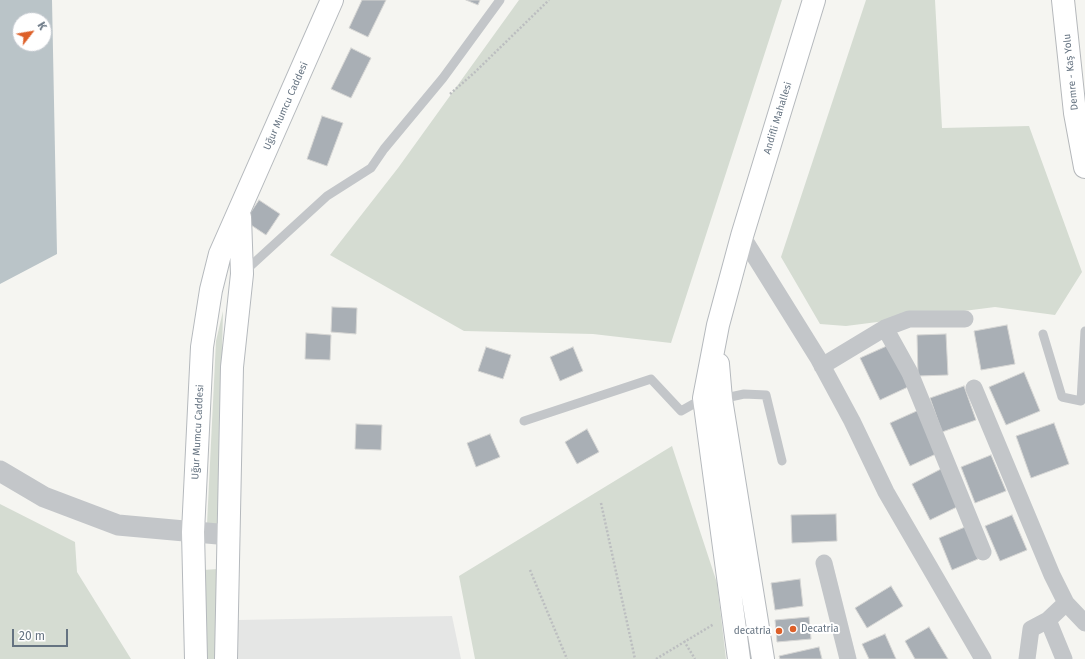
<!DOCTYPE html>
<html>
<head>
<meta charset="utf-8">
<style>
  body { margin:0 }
  #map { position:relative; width:1085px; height:659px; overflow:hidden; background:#f5f5f1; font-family:"Fira Sans",sans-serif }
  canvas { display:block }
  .north { position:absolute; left:12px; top:12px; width:40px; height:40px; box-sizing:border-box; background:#fff; border:1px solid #c1c7cd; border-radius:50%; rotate:59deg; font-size:11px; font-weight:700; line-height:16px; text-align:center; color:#657381 }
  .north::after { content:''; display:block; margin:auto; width:14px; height:18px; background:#dd6029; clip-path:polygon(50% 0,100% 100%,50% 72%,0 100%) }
  .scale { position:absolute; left:12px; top:629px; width:56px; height:18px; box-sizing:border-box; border:2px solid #657381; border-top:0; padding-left:5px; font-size:12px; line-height:14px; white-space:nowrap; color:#657381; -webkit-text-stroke:3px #fff; paint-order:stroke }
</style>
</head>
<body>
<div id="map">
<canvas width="1085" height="659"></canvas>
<div class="north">K</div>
<div class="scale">20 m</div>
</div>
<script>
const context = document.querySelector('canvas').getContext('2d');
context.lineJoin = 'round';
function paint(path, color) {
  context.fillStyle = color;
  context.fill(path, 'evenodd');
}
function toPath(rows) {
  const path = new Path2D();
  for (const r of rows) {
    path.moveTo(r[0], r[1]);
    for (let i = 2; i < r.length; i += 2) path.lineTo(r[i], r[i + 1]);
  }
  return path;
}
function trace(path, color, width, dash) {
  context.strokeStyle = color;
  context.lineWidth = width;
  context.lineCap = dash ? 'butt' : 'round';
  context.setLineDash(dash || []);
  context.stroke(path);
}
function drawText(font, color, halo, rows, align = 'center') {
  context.font = font + ' "Fira Sans",sans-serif';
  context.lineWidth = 4;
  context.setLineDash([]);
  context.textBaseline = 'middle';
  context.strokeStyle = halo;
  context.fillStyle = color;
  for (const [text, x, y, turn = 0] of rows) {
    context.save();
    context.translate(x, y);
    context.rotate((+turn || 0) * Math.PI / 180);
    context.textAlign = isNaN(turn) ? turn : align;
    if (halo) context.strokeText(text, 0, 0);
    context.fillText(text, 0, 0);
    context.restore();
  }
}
paint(toPath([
  [452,616,461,659,236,659,238,620]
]), '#e5e6e5');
paint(toPath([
  [519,0,782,0,671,343,593,334,464,331,330,255,398,168],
  [866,0,935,0,942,128,1029,126,1082,272,1055,315,995,307,846,326,820,324,781,257],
  [223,311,218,524,207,524,216,341],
  [672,446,717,583,726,659,475,659,459,576],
  [0,504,75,542,77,572,131,659,0,659],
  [218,569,217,659,206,659,203,570]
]), '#d5dcd2');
paint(toPath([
  [0,0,52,0,57,254,0,284],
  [20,20,44,20,44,44,20,44]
]), '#bac4c8');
const building = toPath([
  [362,0,386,0,368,37,349,28,362,0],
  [466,0,480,0,478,5,466,0],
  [351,48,371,58,351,98,331,89,351,48],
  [322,116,343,123,327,166,307,159,322,116],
  [259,200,280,214,266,235,245,221,259,200],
  [332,307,357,308,356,334,331,332,332,307],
  [1007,325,1015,364,981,370,974,331,1007,325],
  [306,333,331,335,330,360,305,359,306,333],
  [946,334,948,375,918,376,917,335,946,334],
  [889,345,908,387,880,400,860,358,889,345],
  [486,347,511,355,503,379,478,371,486,347],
  [573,347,583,371,560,381,550,357,573,347],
  [1024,372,1040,411,1006,425,989,387,1024,372],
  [964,386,976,420,942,432,930,398,964,386],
  [919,410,938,453,910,466,890,423,919,410],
  [1054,423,1069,464,1031,478,1016,436,1054,423],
  [356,424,382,425,381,450,355,449,356,424],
  [587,429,599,452,577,464,565,442,587,429],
  [490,434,500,457,476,467,467,443,490,434],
  [991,455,1006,491,975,503,961,467,991,455],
  [941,469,959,506,930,520,912,484,941,469],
  [836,514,837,541,792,543,791,515,836,514],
  [1012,515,1027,550,1000,561,985,526,1012,515],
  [965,527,978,559,952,570,939,538,965,527],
  [800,579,803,606,775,610,771,583,800,579],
  [891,586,903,606,867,628,855,608,891,586],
  [809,617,811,639,777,642,775,620,809,617],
  [929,627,948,659,915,659,905,641,929,627],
  [885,634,896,659,869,659,862,644,885,634],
  [819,647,822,659,780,659,779,656,819,647]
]);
paint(building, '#a9afb5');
trace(building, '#d6d6d4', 1);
const secondary = toPath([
  [718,364,721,399,763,659],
  [196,659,193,532,202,347,211,290,220,254,332,0],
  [226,659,232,367,242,274,240,217],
  [739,659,704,398,718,325,742,236,814,0]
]);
const trunk = toPath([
  [1063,0,1075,113,1085,167]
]);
trace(secondary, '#b5b9bd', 24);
trace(trunk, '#b5b8bb', 24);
trace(toPath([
  [450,94,474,73,549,0],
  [601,503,635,659],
  [530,570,567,659],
  [684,641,695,659],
  [656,659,714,624]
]), '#bcbec0', 2.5, [2, 2]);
trace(toPath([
  [244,272,327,196,371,168,384,149,443,78,500,0],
  [1043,334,1062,397,1081,401,1085,331],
  [721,399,744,394,766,395,782,461],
  [524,421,651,379,681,411,704,398]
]), '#c3c6c9', 9);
trace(toPath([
  [742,236,818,358,852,421,886,492,983,659],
  [885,328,910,373,983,552],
  [822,366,885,328,909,319,965,319],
  [974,388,1052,575,1066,603],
  [824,563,848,659],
  [1048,620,1064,659],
  [1027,659,1031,629,1048,620,1066,603,1085,623]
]), '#c3c6c9', 17);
trace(toPath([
  [0,471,44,497,118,525,229,535]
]), '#c3c6c9', 21);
trace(secondary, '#fff', 22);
trace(trunk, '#fff', 22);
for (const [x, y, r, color] of [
  [793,629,4,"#dd6029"],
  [779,631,4,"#dd6029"]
]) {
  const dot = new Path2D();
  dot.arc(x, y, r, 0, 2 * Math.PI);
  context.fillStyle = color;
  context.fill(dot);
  trace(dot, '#fff', 1.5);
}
drawText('10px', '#657381', '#fff', [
  ["Demre - Kaş Yolu",1071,72,-96],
  ["Uğur Mumcu Caddesi",286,106,-66],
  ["Andifli Mahallesi",778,118,-73],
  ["Uğur Mumcu Caddesi",198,432,-87]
]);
drawText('10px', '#657381', '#fff', [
  ["Decatria",801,629],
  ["decatria",771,631,"right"]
], 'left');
</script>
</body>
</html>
